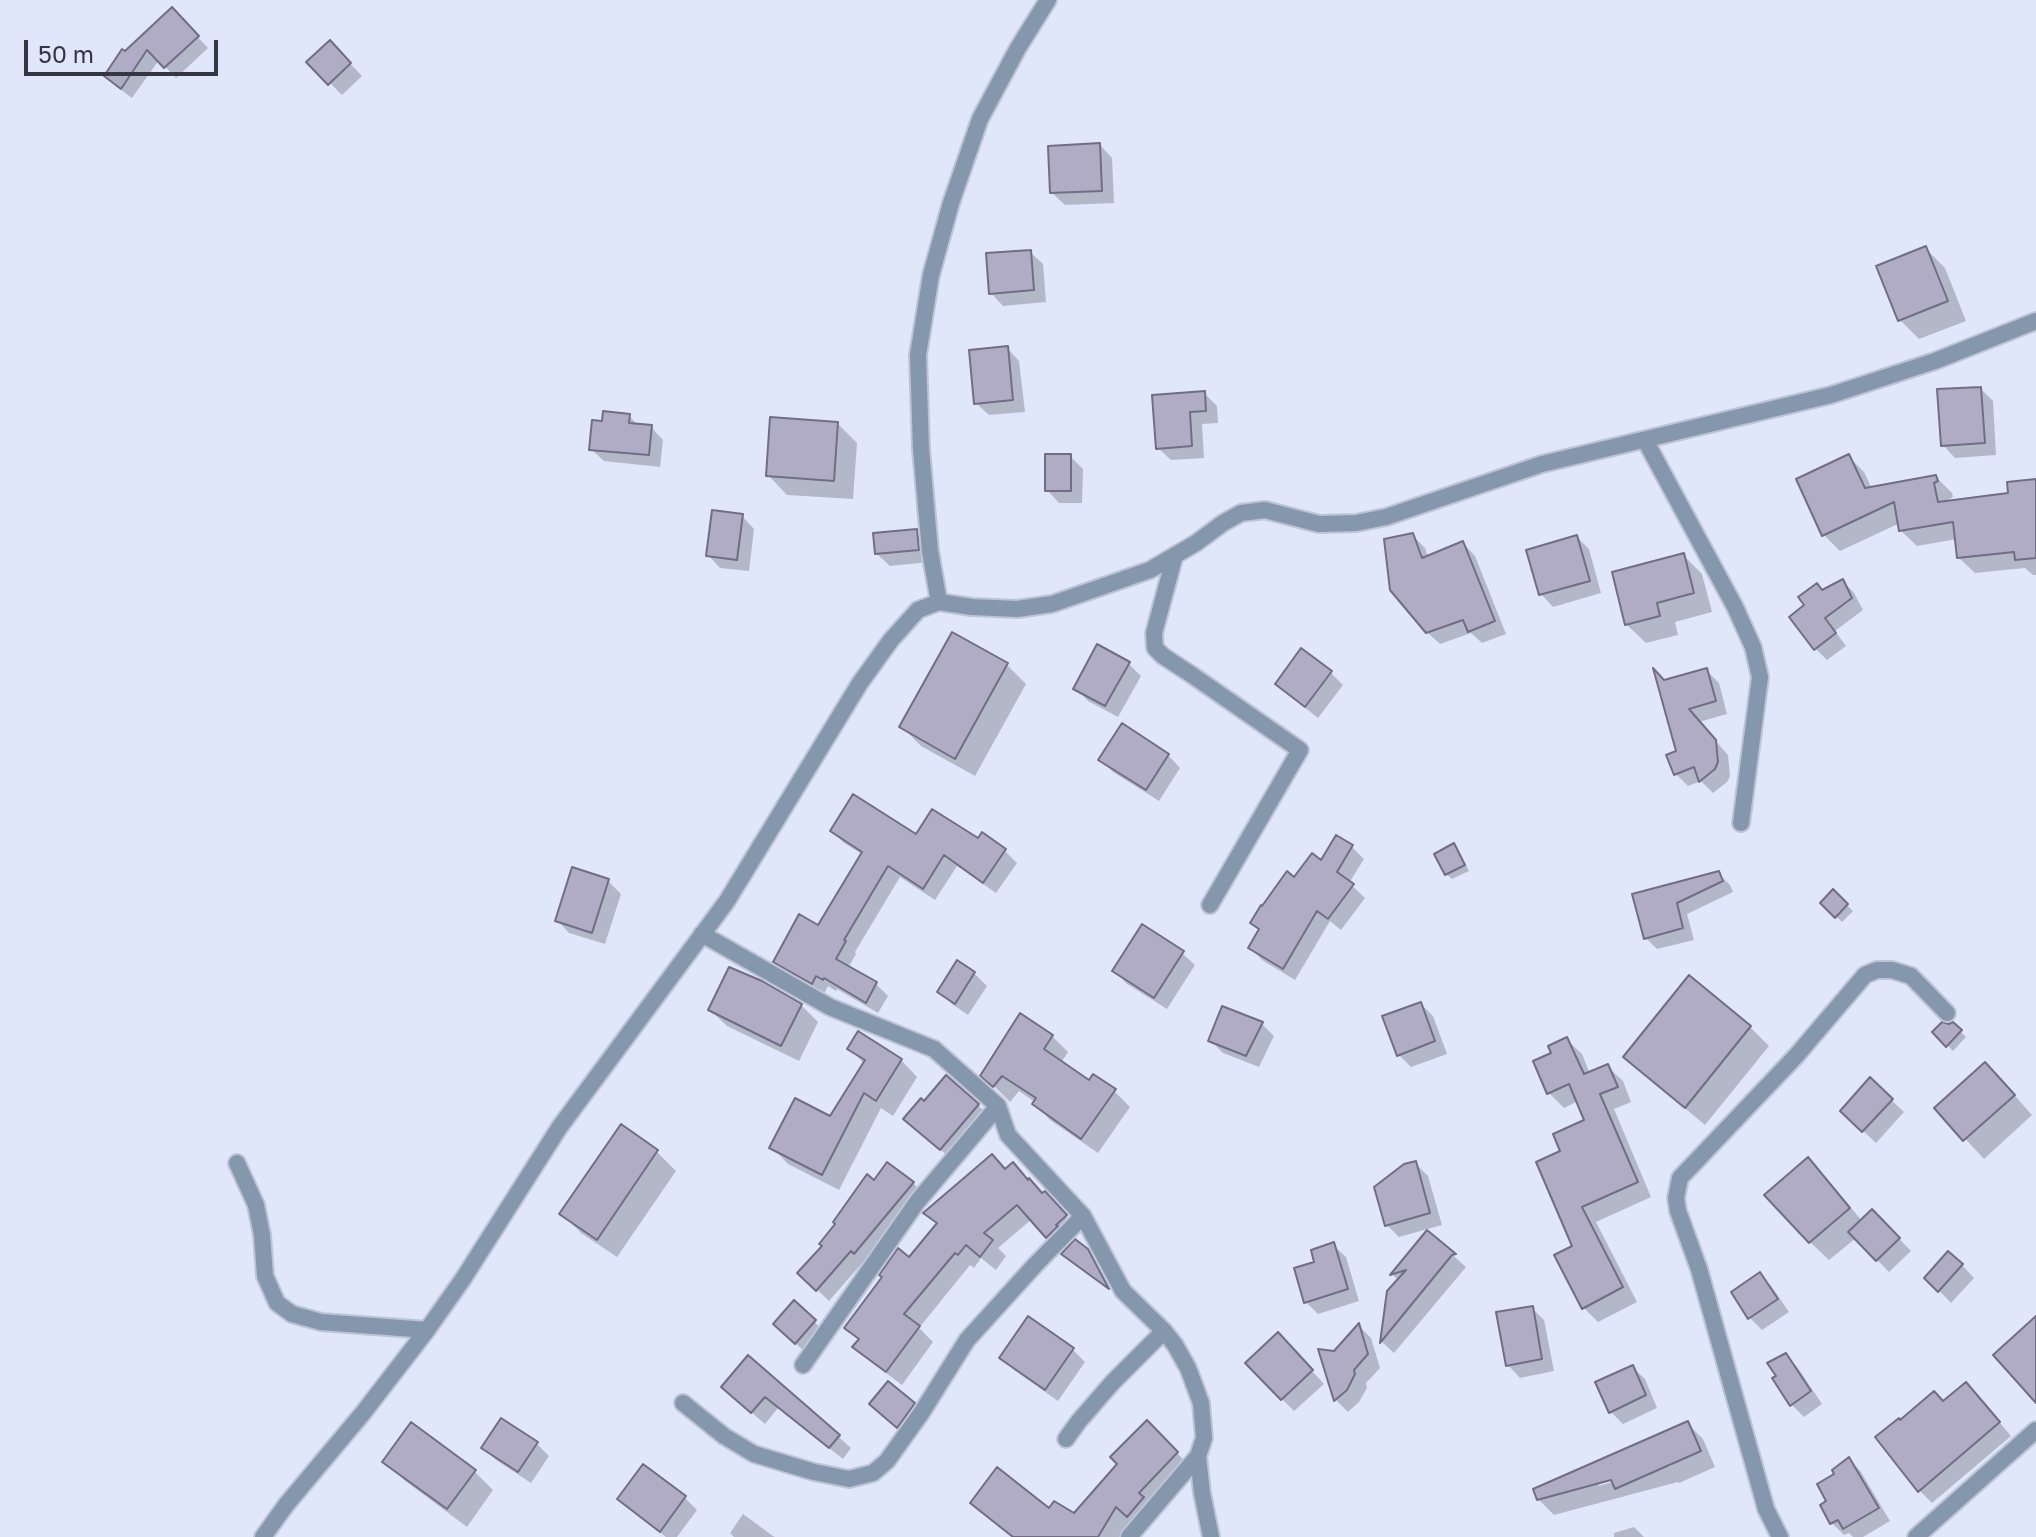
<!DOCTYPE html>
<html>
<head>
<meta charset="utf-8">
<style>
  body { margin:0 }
  #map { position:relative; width:2036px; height:1537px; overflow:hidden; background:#e0e7fb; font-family:"Golos Text",sans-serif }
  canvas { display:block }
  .scale { position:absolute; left:24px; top:40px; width:194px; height:36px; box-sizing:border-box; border:4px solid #343742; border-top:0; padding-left:10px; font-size:24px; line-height:28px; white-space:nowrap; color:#343742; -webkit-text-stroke:6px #e0e7fb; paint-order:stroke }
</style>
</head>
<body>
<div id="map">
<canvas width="2036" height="1537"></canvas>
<div class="scale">50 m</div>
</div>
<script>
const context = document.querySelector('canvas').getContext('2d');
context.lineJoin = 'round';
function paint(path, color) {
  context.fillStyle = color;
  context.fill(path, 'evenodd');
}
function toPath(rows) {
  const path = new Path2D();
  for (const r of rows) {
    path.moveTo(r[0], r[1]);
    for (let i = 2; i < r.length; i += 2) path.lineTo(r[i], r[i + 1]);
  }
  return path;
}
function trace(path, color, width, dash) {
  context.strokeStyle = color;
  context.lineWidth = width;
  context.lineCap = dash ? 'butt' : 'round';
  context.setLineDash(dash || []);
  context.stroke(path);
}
paint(toPath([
  [172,10,208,48,176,78,159,60,132,98,117,87,106,76,125,53],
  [342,55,362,76,342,95,309,62],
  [1100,145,1112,158,1114,203,1065,205,1052,193],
  [1926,249,1945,268,1966,321,1919,339,1900,320],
  [1030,252,1043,264,1046,302,1003,306,991,293],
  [1007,348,1019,361,1025,412,989,415,976,403],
  [1981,389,1993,401,1996,455,1955,458,1943,445],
  [1204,393,1217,406,1218,423,1202,424,1204,458,1171,460,1158,448],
  [629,416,639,426,651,427,663,440,660,467,604,461,591,449,604,423],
  [838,424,857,443,853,499,787,495,768,475],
  [1070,456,1083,469,1082,503,1059,503,1047,490],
  [1849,457,1864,472,1872,489,1936,477,1952,493,1953,497,1942,503,2010,495,2036,481,2036,575,2033,575,2025,568,1975,573,1959,558,1957,539,1917,546,1901,531,1900,523,1840,551,1824,535,1798,480],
  [742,516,754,529,749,571,720,568,708,555],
  [916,531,929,544,930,562,890,566,877,554],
  [1413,536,1425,548,1428,557,1463,543,1475,556,1506,634,1482,643,1471,633,1440,644,1427,632],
  [1577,537,1589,549,1601,593,1553,607,1541,594],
  [1683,555,1702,574,1712,612,1675,622,1678,635,1646,643,1626,624],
  [1843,581,1854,593,1863,610,1835,631,1846,646,1827,660,1815,648,1823,592],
  [953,635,1007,665,1026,684,975,776,921,746,902,727],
  [1128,663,1141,676,1118,717,1088,701,1076,688],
  [1706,670,1719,683,1727,714,1699,722,1728,755,1730,776,1727,782,1713,793,1701,781,1688,786,1676,774,1679,752,1664,682],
  [1330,672,1343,685,1318,718,1290,696,1277,684],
  [1168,755,1180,768,1159,801,1113,772,1101,760],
  [832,831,978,841,983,835,1005,851,1017,863,996,893,957,866,935,900,900,877,855,952,856,954,848,968,876,984,888,996,878,1013,837,989,836,991,828,986,824,994,787,973,776,962,818,928,862,854,844,843],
  [1454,846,1459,852,1469,871,1452,879,1446,874],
  [1352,847,1364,859,1349,883,1365,898,1341,930,1330,921,1295,980,1262,960,1251,948,1260,931,1252,923,1295,880],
  [573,870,608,881,621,894,605,944,569,933,557,920],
  [1718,873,1730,885,1733,892,1687,914,1694,940,1657,949,1646,938,1635,895],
  [1833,892,1853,911,1842,922,1823,903],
  [1182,953,1195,965,1167,1009,1127,984,1115,971],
  [958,963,974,973,987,986,968,1015,952,1004,940,992],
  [1689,978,1750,1027,1769,1046,1705,1125,1645,1075,1626,1056],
  [1421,1004,1433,1016,1447,1054,1411,1067,1399,1055],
  [801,1005,818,1022,799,1061,727,1026,710,1010],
  [1262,1024,1274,1036,1259,1067,1223,1053,1210,1040],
  [1953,1024,1966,1037,1953,1051,1934,1032],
  [1052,1036,1068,1052,1061,1063,1089,1083,1114,1091,1130,1107,1098,1153,1050,1120,1034,1103,1035,1102,1019,1091,1010,1102,983,1075],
  [1567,1040,1582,1054,1590,1074,1608,1067,1623,1081,1631,1102,1614,1109,1651,1197,1596,1222,1637,1302,1598,1322,1583,1307,1563,1152,1587,1122,1578,1101,1564,1108,1549,1093,1553,1054],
  [849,1049,901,1060,917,1077,893,1116,881,1108,839,1190,788,1164,772,1147,831,1119,865,1064],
  [1870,1080,1904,1112,1876,1143,1842,1111],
  [2008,1088,2032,1115,1984,1159,1937,1108],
  [978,1105,990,1118,954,1161,918,1131],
  [622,1127,657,1152,676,1171,617,1257,581,1233,562,1214],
  [1808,1160,1827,1179,1862,1221,1872,1211,1911,1251,1889,1272,1856,1238,1829,1260,1810,1242],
  [1415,1163,1428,1176,1442,1225,1399,1237,1387,1225],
  [1013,1164,1080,1231,1069,1240,1073,1245,1087,1250,1093,1257,1110,1289,1069,1259,1032,1219,998,1248,1006,1256,996,1270,981,1258,974,1268,970,1265,919,1328,933,1342,902,1385,870,1361,855,1347,860,1341,847,1328,909,1260,938,1225,926,1213,1006,1171],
  [874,1183,913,1183,925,1195,867,1264,864,1261,829,1301,800,1273,824,1246],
  [1428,1233,1466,1267,1394,1353,1382,1342,1389,1292,1399,1281,1393,1275],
  [1333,1245,1346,1257,1359,1301,1318,1314,1306,1302,1317,1263],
  [1962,1265,1974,1278,1951,1303,1927,1278],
  [1760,1275,1772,1287,1789,1312,1762,1330,1750,1318],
  [794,1303,827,1334,808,1355,788,1336],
  [1532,1308,1544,1320,1554,1371,1520,1378,1508,1365],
  [1359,1326,1371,1338,1380,1368,1366,1383,1367,1388,1359,1402,1348,1412,1336,1400,1335,1354],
  [1290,1347,1324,1384,1294,1411,1282,1399],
  [1073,1350,1085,1362,1058,1401,1014,1370,1002,1358],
  [1786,1355,1798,1368,1822,1404,1804,1417,1791,1404,1778,1376],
  [748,1357,851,1448,843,1459,778,1408,765,1424,736,1399],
  [1632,1367,1645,1379,1657,1408,1623,1424,1611,1412],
  [1978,1397,2011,1436,1932,1503,1920,1491,1878,1437,1943,1403],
  [913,1405,926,1417,911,1438,884,1416],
  [1147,1423,1192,1468,1144,1530,1132,1520,1122,1537,1012,1537,987,1517,972,1502,1074,1516,1120,1464],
  [1687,1423,1703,1439,1715,1467,1679,1483,1678,1482,1554,1515,1538,1499],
  [1670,1462,1671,1466,1598,1486,1603,1480],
  [537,1444,549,1456,531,1483,496,1460,484,1448],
  [1849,1459,1861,1472,1890,1521,1863,1537,1853,1537,1849,1533,1844,1535,1832,1523,1829,1502,1837,1475],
  [385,1461,474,1471,493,1490,467,1527,404,1480],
  [685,1498,697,1510,677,1537,666,1537,632,1511,620,1499],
  [743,1514,773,1536,775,1537,734,1537,730,1533],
  [1634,1527,1644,1537,1614,1537,1614,1533]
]), '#0003');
const building = toPath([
  [172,7,199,36,164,68,147,50,121,89,104,76,122,49,125,51,172,7],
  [330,40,351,63,328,85,306,62,330,40],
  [1100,143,1102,191,1050,193,1048,146,1100,143],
  [1926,246,1948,301,1898,321,1876,266,1926,246],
  [1031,250,1034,290,989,294,986,253,1031,250],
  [1008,346,1013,400,974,404,969,350,1008,346],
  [1981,387,1985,443,1941,446,1937,389,1981,387],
  [1205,391,1206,411,1190,412,1192,446,1156,449,1152,395,1205,391],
  [603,411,630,414,629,423,652,425,649,455,589,450,592,420,602,421,603,411],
  [770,417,838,422,834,481,766,476,770,417],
  [1045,454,1071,454,1071,491,1045,491,1045,454],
  [1849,454,1865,488,1936,475,1938,481,1934,483,1938,502,2008,493,2007,482,2036,479,2036,558,2015,560,2014,552,1957,558,1953,522,1899,531,1894,502,1822,536,1796,479,1849,454],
  [712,510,743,514,737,560,706,556,712,510],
  [917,529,919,550,875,554,873,533,917,529],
  [1413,533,1422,558,1463,541,1495,621,1468,632,1463,620,1426,633,1390,590,1384,539,1413,533],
  [1577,535,1590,581,1539,595,1526,550,1577,535],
  [1684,553,1694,593,1657,603,1660,616,1625,625,1612,572,1684,553],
  [1843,579,1852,598,1825,618,1836,633,1814,650,1789,617,1804,605,1798,597,1817,583,1822,590,1843,579],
  [952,632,1008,663,955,759,899,727,952,632],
  [1097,644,1130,662,1105,706,1073,689,1097,644],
  [1301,648,1332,671,1305,707,1275,684,1301,648],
  [1653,668,1664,680,1707,668,1716,701,1689,709,1716,740,1718,762,1715,769,1699,782,1694,767,1674,775,1666,755,1676,751,1653,668],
  [1122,723,1169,754,1146,790,1098,760,1122,723],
  [853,794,916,834,932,809,978,838,982,832,1006,849,983,883,944,855,923,889,888,866,844,940,846,941,836,959,877,982,866,1003,824,978,823,980,816,976,812,984,773,962,799,914,818,925,862,852,830,831,853,794],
  [1336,835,1353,845,1337,872,1354,884,1328,919,1317,911,1283,969,1248,948,1259,929,1250,923,1261,905,1262,906,1287,871,1294,877,1312,853,1321,860,1336,835],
  [1454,843,1465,865,1445,875,1434,854,1454,843],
  [572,867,609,879,592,933,555,921,572,867],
  [1719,871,1723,881,1677,903,1683,928,1644,939,1632,894,1719,871],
  [1833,889,1848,904,1835,918,1820,903,1833,889],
  [1142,924,1184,951,1154,998,1112,971,1142,924],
  [957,960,975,972,955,1004,937,992,957,960],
  [729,967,762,981,802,1004,781,1046,708,1010,729,967],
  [1689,975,1751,1026,1685,1108,1623,1057,1689,975],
  [1421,1002,1435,1041,1397,1056,1382,1016,1421,1002],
  [1222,1006,1263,1022,1246,1056,1208,1041,1222,1006],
  [1020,1013,1053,1035,1044,1049,1089,1080,1093,1074,1116,1089,1081,1139,1032,1104,1036,1098,1002,1076,993,1087,980,1076,1020,1013],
  [1942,1022,1949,1024,1953,1022,1962,1030,1946,1047,1932,1032,1942,1022],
  [858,1031,902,1059,876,1101,864,1093,822,1175,769,1148,795,1098,830,1116,865,1060,847,1049,858,1031],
  [1567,1037,1584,1074,1608,1064,1618,1087,1600,1094,1638,1182,1582,1207,1623,1287,1582,1309,1554,1255,1572,1246,1536,1162,1560,1151,1553,1134,1584,1120,1569,1084,1547,1094,1533,1061,1551,1053,1548,1046,1567,1037],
  [1985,1062,2015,1095,1963,1141,1934,1108,1985,1062],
  [946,1075,979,1104,940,1150,903,1119,921,1098,924,1101,946,1075],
  [1870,1077,1893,1099,1862,1132,1840,1111,1870,1077],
  [621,1124,658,1150,597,1240,559,1214,621,1124],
  [992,1154,1005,1169,1013,1162,1028,1180,1029,1178,1042,1193,1045,1191,1067,1215,1056,1225,1058,1226,1046,1238,1017,1205,984,1233,993,1240,980,1257,966,1245,958,1255,955,1253,904,1314,920,1326,886,1372,852,1347,859,1339,844,1328,882,1277,879,1275,898,1248,909,1257,937,1223,923,1213,992,1154],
  [1808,1157,1850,1208,1809,1243,1764,1195,1808,1157],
  [1416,1161,1430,1213,1385,1226,1374,1187,1404,1164,1416,1161],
  [887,1162,914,1182,854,1254,851,1251,816,1291,797,1273,822,1246,819,1244,835,1224,833,1222,867,1174,874,1180,887,1162],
  [1872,1209,1900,1238,1876,1261,1848,1232,1872,1209],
  [1427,1230,1456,1254,1452,1255,1380,1343,1387,1291,1406,1270,1390,1275,1427,1230],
  [1075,1239,1088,1249,1109,1289,1061,1254,1075,1239],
  [1334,1242,1348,1289,1304,1303,1294,1268,1314,1262,1311,1250,1334,1242],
  [1948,1251,1963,1264,1938,1292,1924,1278,1948,1251],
  [1760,1272,1778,1299,1748,1319,1731,1292,1760,1272],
  [794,1300,816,1320,795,1344,773,1324,794,1300],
  [1533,1306,1542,1359,1506,1366,1496,1312,1533,1306],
  [1028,1316,1074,1348,1045,1390,999,1358,1028,1316],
  [2036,1316,2036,1403,1993,1355,2036,1316],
  [1359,1323,1368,1354,1354,1370,1355,1374,1347,1390,1334,1401,1318,1349,1334,1351,1359,1323],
  [1278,1332,1313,1370,1281,1400,1245,1363,1278,1332],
  [1786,1353,1811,1391,1790,1406,1772,1378,1776,1376,1767,1363,1786,1353],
  [748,1355,840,1435,829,1448,765,1397,751,1413,721,1387,748,1355],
  [1633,1365,1646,1395,1609,1413,1595,1382,1633,1365],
  [888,1381,915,1403,897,1428,869,1404,888,1381],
  [1966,1382,2000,1422,1918,1492,1875,1437,1899,1418,1900,1420,1934,1391,1943,1401,1966,1382],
  [501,1418,538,1442,518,1472,481,1448,501,1418],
  [1147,1420,1178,1452,1139,1493,1144,1497,1127,1517,1116,1507,1098,1537,1013,1537,970,1503,997,1467,1049,1508,1054,1501,1074,1513,1117,1464,1110,1457,1147,1420],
  [1688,1421,1701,1451,1615,1489,1611,1480,1537,1500,1533,1489,1688,1421],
  [411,1422,476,1470,447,1509,382,1462,411,1422],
  [1849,1457,1879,1508,1843,1529,1838,1520,1830,1524,1820,1505,1826,1501,1817,1484,1834,1474,1832,1470,1849,1457],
  [643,1464,686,1496,660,1532,617,1499,643,1464]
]);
paint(building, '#b0acc5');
trace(building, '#706d84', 2);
const street = toPath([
  [1645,440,1735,607,1753,647,1760,677,1741,823],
  [1175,555,1154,633,1155,648,1163,656,1192,675,1300,750,1210,905],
  [939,602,972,607,1017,609,1052,604,1150,570,1196,543,1223,523,1241,513,1265,510,1319,524,1356,523,1386,517,1542,464,1831,395,1935,361,2036,321],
  [702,934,830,1007,934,1049,998,1106,1008,1135,1083,1216,1123,1291,1164,1331,1175,1345,1188,1368,1201,1403,1204,1438,1198,1456,1202,1493,1211,1537],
  [237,1163,256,1205,262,1235,265,1276,277,1303,292,1314,321,1322,427,1330],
  [803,1365,917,1202,998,1106],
  [683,1403,724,1436,754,1454,814,1472,849,1479,873,1473,887,1461,922,1412,967,1340,1036,1264,1083,1216],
  [1066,1439,1079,1421,1112,1383,1164,1331],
  [263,1537,286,1505,363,1413,427,1330,463,1279,559,1128,727,901,860,683,891,640,918,610,939,602,930,551,921,449,918,355,931,275,951,203,980,119,1018,48,1048,0],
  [1129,1537,1198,1456],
  [1780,1537,1766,1509,1699,1269,1678,1211,1676,1198,1680,1178,1796,1056,1865,975,1877,970,1892,970,1911,976,1947,1013],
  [1916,1537,2036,1430]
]);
trace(street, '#bec4d6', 20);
trace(street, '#8497ac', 16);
</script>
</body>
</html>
